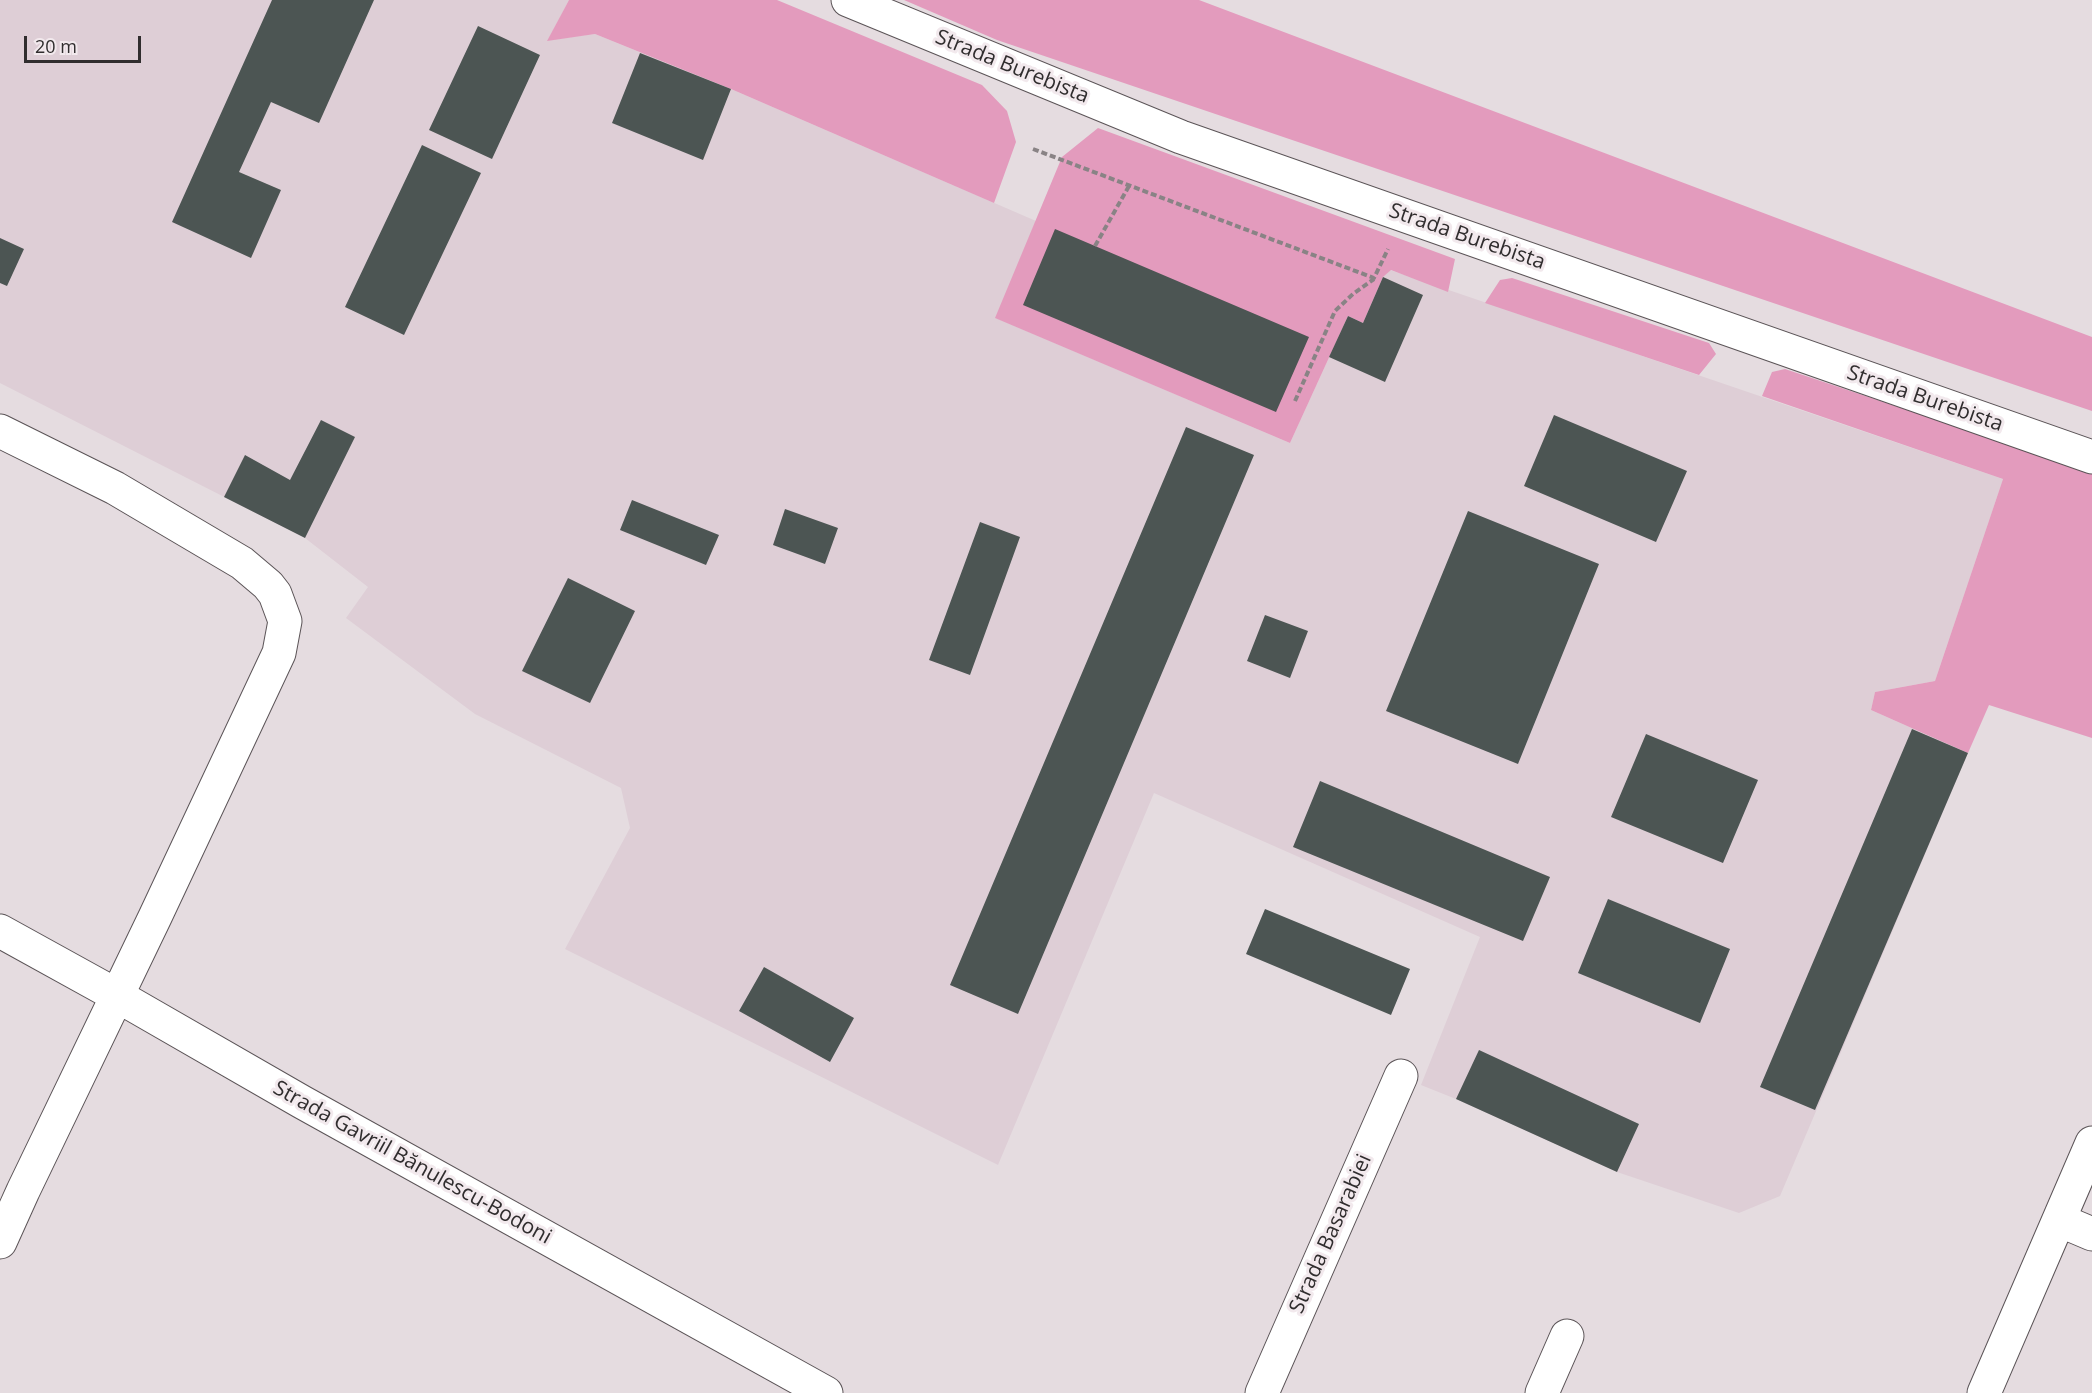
<!DOCTYPE html>
<html>
<head>
<meta charset="utf-8">
<style>
  body { margin:0 }
  #map { position:relative; width:2092px; height:1393px; overflow:hidden; background:#e5dce0; font-family:"Open Sans",sans-serif }
  canvas { display:block }
  .scale { position:absolute; left:24px; top:36px; width:117px; height:27px; box-sizing:border-box; border:3px solid #302d2e; border-top:0; padding-left:8px; font-size:18px; line-height:21px; white-space:nowrap; color:#302d2e; -webkit-text-stroke:4px #f2e9ed; paint-order:stroke }
</style>
</head>
<body>
<div id="map">
<canvas width="2092" height="1393"></canvas>
<div class="scale">20 m</div>
</div>
<script>
const context = document.querySelector('canvas').getContext('2d');
context.lineJoin = 'round';
function paint(path, color) {
  context.fillStyle = color;
  context.fill(path, 'evenodd');
}
function toPath(rows) {
  const path = new Path2D();
  for (const r of rows) {
    path.moveTo(r[0], r[1]);
    for (let i = 2; i < r.length; i += 2) path.lineTo(r[i], r[i + 1]);
  }
  return path;
}
function trace(path, color, width, dash) {
  context.strokeStyle = color;
  context.lineWidth = width;
  context.lineCap = dash ? 'butt' : 'round';
  context.setLineDash(dash || []);
  context.stroke(path);
}
function drawText(font, color, halo, rows, align = 'center') {
  context.font = font + ' "Open Sans",sans-serif';
  context.lineWidth = 6;
  context.setLineDash([]);
  context.textBaseline = 'middle';
  context.strokeStyle = halo;
  context.fillStyle = color;
  for (const [text, x, y, turn = 0] of rows) {
    context.save();
    context.translate(x, y);
    context.rotate((+turn || 0) * Math.PI / 180);
    context.textAlign = isNaN(turn) ? turn : align;
    if (halo) context.strokeText(text, 0, 0);
    context.fillText(text, 0, 0);
    context.restore();
  }
}
paint(toPath([
  [0,0,569,0,548,40,595,34,731,89,1036,221,996,318,1290,443,1348,316,1363,322,1383,277,1390,270,2003,479,1935,681,1875,692,1871,710,1968,753,1780,1196,1739,1213,1617,1172,1456,1099,1421,1085,1480,937,1154,793,998,1165,565,949,630,828,621,788,475,714,346,618,368,587,305,538,0,383]
]), '#deced6');
paint(toPath([
  [569,0,777,0,982,85,1007,111,1016,142,994,203,731,89,595,34,547,41],
  [904,0,1199,0,2092,337,2092,411,997,40],
  [1098,128,1455,259,1448,292,1391,270,1383,277,1363,323,1348,316,1290,443,995,318,1062,157],
  [1512,278,1709,343,1716,354,1699,375,1485,303,1500,280],
  [1785,369,2092,472,2092,738,1989,705,1968,753,1871,710,1875,692,1935,681,2003,479,1762,396,1772,372]
]), '#e39bbd');
paint(toPath([
  [272,0,374,0,319,123,271,102,239,172,281,190,251,258,172,222],
  [478,26,540,55,492,159,429,130],
  [640,53,731,89,703,160,612,123],
  [422,145,481,173,404,335,345,307],
  [1055,229,1309,337,1276,412,1023,305],
  [0,238,24,249,7,286,0,283],
  [1383,277,1423,295,1385,382,1329,357,1348,316,1363,323],
  [1554,415,1687,471,1656,542,1524,486],
  [321,420,355,437,305,538,224,497,245,455,290,480],
  [1186,427,1254,455,1018,1014,950,985],
  [632,500,719,535,706,565,620,530],
  [785,509,838,528,825,564,773,545],
  [1468,511,1599,564,1518,764,1386,711],
  [980,522,1020,537,970,675,929,660],
  [568,578,635,611,590,703,522,671],
  [1265,615,1308,631,1290,678,1247,661],
  [1912,729,1968,753,1815,1110,1760,1087],
  [1646,734,1758,780,1723,863,1611,817],
  [1320,781,1550,877,1523,941,1293,847],
  [1608,899,1730,949,1700,1023,1578,973],
  [1265,909,1410,969,1391,1015,1246,954],
  [764,967,854,1018,830,1062,739,1011],
  [1479,1050,1639,1124,1617,1172,1456,1099]
]), '#4c5553');
const minor = toPath([
  [848,0,1181,137,2092,457],
  [0,431,115,488,242,563,268,585,275,594,285,621,279,653,155,917,23,1191,0,1242],
  [0,931,116,995,302,1102,826,1393],
  [2059,1220,2092,1234],
  [1262,1393,1401,1076],
  [1542,1393,1567,1336],
  [1984,1393,2092,1143]
]);
trace(minor, '#5b5457', 35);
trace(toPath([
  [1033,149,1374,278,1388,249],
  [1095,246,1129,186],
  [1295,401,1335,311,1353,294,1374,279]
]), '#898385', 4, [6, 3]);
trace(minor, '#fff', 33);
drawText('21px', '#302d2e', '#f2e9ed', [
  ["Strada Burebista",1012,67,22],
  ["Strada Burebista",1467,237,19],
  ["Strada Burebista",1925,399,19],
  ["Strada Gavriil Bănulescu-Bodoni",412,1163,29],
  ["Strada Basarabiei",1331,1234,-66]
]);
</script>
</body>
</html>
